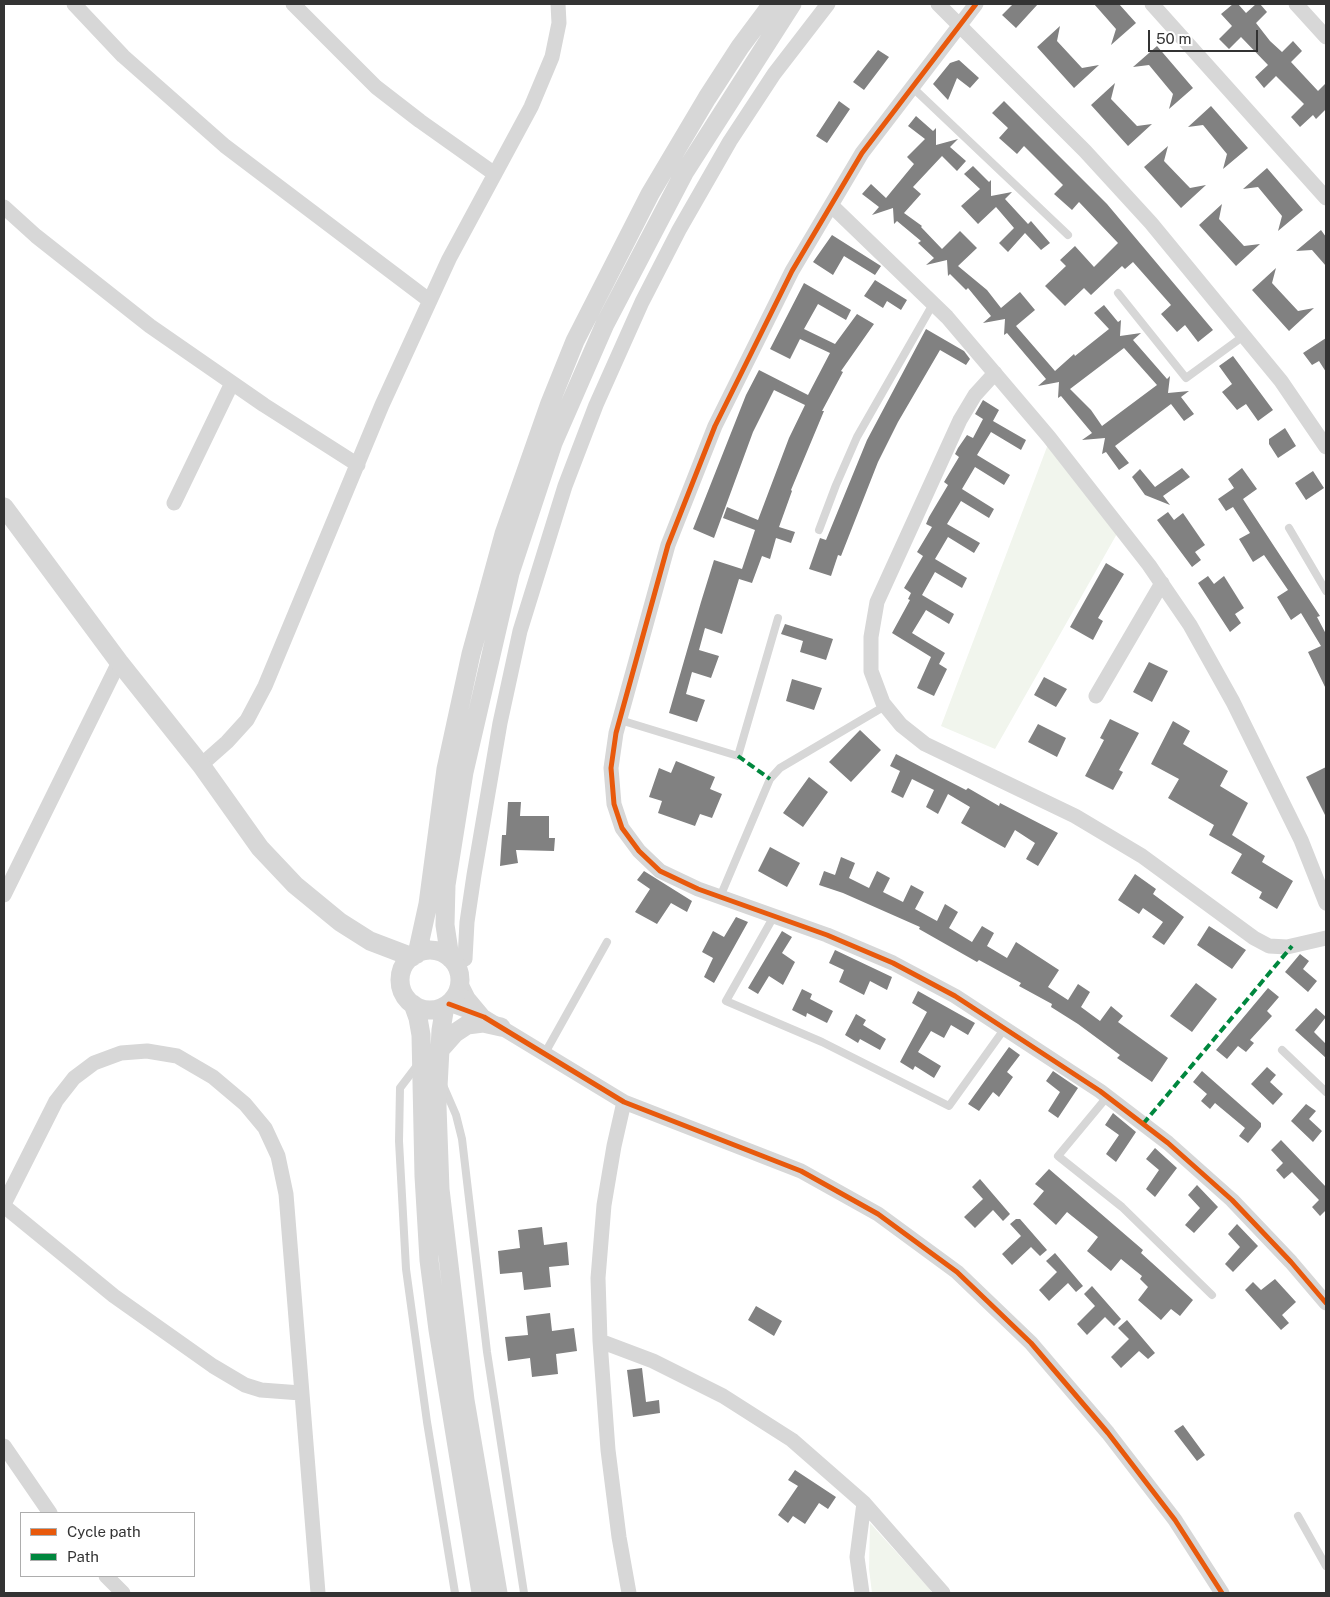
<!DOCTYPE html>
<html>
<head>
<meta charset="utf-8">
<style>
  body { margin:0 }
  #map { position:relative; width:1330px; height:1597px; overflow:hidden; background:#fff; font-family:"Public Sans",sans-serif }
  canvas { display:block }
  .frame { position:absolute; inset:0; border:5px solid #333; pointer-events:none }
  .legend { position:absolute; left:20px; top:1512px; width:175px; height:65px; box-sizing:border-box; background:#fff; border:1px solid #adadad; margin:0; padding:6px 9px; list-style:none; font-size:15px; color:#333 }
  .legend li { display:flex; align-items:center; gap:10px; height:25px }
  .legend b { width:25px; border:1px solid #adadad }
  .scale { position:absolute; left:1148px; top:30px; width:110px; height:22px; box-sizing:border-box; border:2px solid #333; border-top:0; padding-left:6px; font-size:15px; line-height:18px; white-space:nowrap; color:#333; -webkit-text-stroke:4px #fff; paint-order:stroke }
</style>
</head>
<body>
<div id="map">
<canvas width="1330" height="1597"></canvas>
<div class="frame"></div>
<ul class="legend">
<li><b style="height:6px;background:#e8590c"></b>Cycle path</li>
<li><b style="height:6px;background:#00873e"></b>Path</li>
</ul>
<div class="scale">50 m</div>
</div>
<script>
const context = document.querySelector('canvas').getContext('2d');
context.lineJoin = 'round';
function paint(path, color) {
  context.fillStyle = color;
  context.fill(path, 'evenodd');
}
function toPath(rows) {
  const path = new Path2D();
  for (const r of rows) {
    if (r.length === 3) {
      path.moveTo(r[0] + r[2], r[1]);
      path.arc(r[0], r[1], r[2], 0, 2 * Math.PI);
      continue;
    }
    path.moveTo(r[0], r[1]);
    for (let i = 2; i < r.length; i += 2) path.lineTo(r[i], r[i + 1]);
  }
  return path;
}
function trace(path, color, width, dash) {
  context.strokeStyle = color;
  context.lineWidth = width;
  context.lineCap = dash ? 'butt' : 'round';
  context.setLineDash(dash || []);
  context.stroke(path);
}
paint(toPath([
  [1050,439,1118,532,995,749,941,726],
  [870,1523,929,1588,932,1593,872,1593,869,1569]
]), '#f1f5ed');
paint(toPath([
  [1013,4,1038,4,1016,28,1002,15],
  [1094,4,1119,4,1136,23,1111,45,1116,29],
  [1233,4,1238,4,1246,13,1256,4,1260,4,1267,12,1256,23,1270,41,1282,52,1293,41,1302,51,1291,62,1318,91,1326,83,1326,109,1316,119,1313,115,1300,127,1291,117,1304,104,1276,76,1264,88,1255,77,1268,65,1241,37,1229,49,1219,39,1232,26,1221,14],
  [1060,26,1057,41,1082,68,1099,65,1074,88,1037,47],
  [1157,46,1193,88,1169,109,1173,94,1149,65,1133,67],
  [878,50,889,57,864,90,853,82],
  [959,60,979,78,970,88,957,78,948,100,933,84,950,63],
  [1115,83,1111,99,1137,126,1152,124,1128,146,1091,105],
  [839,101,850,109,827,143,816,136],
  [1004,101,1107,204,1213,330,1198,342,1185,325,1177,332,1161,314,1171,305,1133,262,1125,269,1122,266,1091,295,1084,288,1065,306,1045,286,1066,266,1060,260,1075,246,1094,267,1118,243,1079,202,1072,210,1054,194,1063,185,1024,146,1017,154,999,138,1008,128,992,113],
  [1211,106,1248,148,1223,169,1227,154,1203,125,1188,127],
  [916,116,933,131,936,128,936,145,958,139,950,147,966,161,957,171,942,156,913,187,921,194,904,213,922,226,921,227,942,249,960,231,977,248,958,266,987,290,1001,308,1020,292,1035,310,1016,326,1055,371,1074,354,1075,356,1109,329,1094,313,1104,305,1118,322,1121,320,1120,336,1141,333,1133,340,1167,379,1170,376,1168,393,1189,391,1181,397,1194,414,1184,421,1171,404,1115,446,1129,463,1119,470,1106,452,1102,454,1105,438,1082,440,1092,433,1061,396,1058,398,1059,382,1038,386,1046,379,1007,333,1004,335,1005,319,983,323,991,316,968,288,966,290,950,274,948,276,947,260,926,265,934,258,918,243,921,241,897,221,894,224,893,208,872,215,879,207,862,194,871,184,886,198,914,164,907,157,925,139,908,126],
  [1124,348,1157,385,1102,426,1091,410,1070,389],
  [1168,146,1164,161,1190,188,1206,185,1181,208,1144,167],
  [973,166,989,182,991,180,991,196,1012,192,1005,199,1028,224,1031,221,1050,243,1041,250,1025,233,1008,252,999,243,1014,228,996,207,978,224,961,206,980,189,964,174],
  [1267,168,1303,210,1278,231,1282,216,1258,187,1243,189],
  [1222,204,1219,219,1244,246,1260,244,1236,266,1199,225],
  [1321,230,1326,237,1326,266,1312,250,1296,251],
  [832,235,881,266,875,275,844,256,833,275,813,262],
  [1276,268,1272,283,1298,311,1314,308,1289,331,1252,290],
  [875,280,907,300,901,310,887,301,883,308,864,296],
  [804,283,851,310,846,320,818,304,804,329,835,344,857,314,874,324,841,371,843,372,822,411,824,411,791,490,792,491,779,527,795,532,791,543,776,538,770,559,762,556,752,583,739,579,722,634,705,628,699,650,719,656,711,678,692,672,686,694,705,700,697,722,669,713,701,602,714,560,742,569,755,530,723,518,727,507,758,520,789,438,805,405,774,390,753,432,714,538,693,529,746,395,759,370,808,395,830,353,800,339,790,359,770,349],
  [926,329,964,351,970,359,966,365,940,350,898,422,878,462,841,556,838,555,831,576,809,569,820,538,826,540,867,440],
  [1326,338,1326,372,1319,361,1312,365,1303,353],
  [1233,356,1273,410,1258,421,1246,404,1237,410,1222,392,1232,384,1219,366],
  [983,400,999,410,993,421,1026,440,1021,450,991,432,977,455,1010,475,1004,485,975,467,962,489,994,509,989,518,961,501,947,524,980,543,974,553,948,537,935,559,967,578,962,588,935,572,922,595,954,614,949,624,926,610,912,633,945,653,939,664,947,669,934,696,917,688,931,657,892,633,910,600,908,599,911,593,904,588,923,556,917,552,932,527,926,524,929,517,948,485,944,482,959,457,955,454,958,448,967,435,973,438,983,419,975,414],
  [1285,428,1296,446,1278,458,1269,444,1269,439],
  [1182,468,1190,477,1163,496,1170,505,1145,495,1132,477,1140,469,1155,487],
  [1242,468,1257,489,1243,499,1320,616,1317,617,1326,634,1326,689,1308,652,1321,646,1301,613,1291,620,1277,597,1288,590,1264,555,1253,562,1239,539,1250,533,1233,507,1226,511,1218,499,1234,488,1228,479],
  [1313,471,1324,488,1306,500,1295,483],
  [1168,512,1174,520,1183,513,1205,545,1195,552,1201,560,1192,567,1157,520],
  [1106,563,1124,574,1098,618,1103,621,1093,640,1070,627],
  [1208,576,1214,584,1224,576,1244,608,1235,614,1241,623,1230,632,1198,583],
  [785,624,833,639,826,660,800,652,803,641,781,634],
  [1149,662,1168,671,1152,702,1133,692],
  [1044,677,1067,689,1056,707,1034,695],
  [792,679,822,688,814,710,786,701],
  [1110,719,1139,733,1119,770,1123,772,1113,790,1085,776,1104,740,1100,738],
  [1173,721,1190,731,1183,744,1228,771,1220,786,1248,803,1232,835,1265,856,1262,862,1293,881,1277,909,1259,898,1262,892,1231,873,1242,854,1209,835,1214,825,1168,798,1179,779,1151,764],
  [1038,724,1066,738,1057,757,1028,742],
  [860,730,881,750,851,782,829,762],
  [896,754,966,790,968,788,999,806,1000,803,1058,833,1038,866,1026,859,1035,843,1015,830,1005,848,989,839,961,823,970,807,948,794,938,814,926,807,934,790,912,779,903,798,891,792,900,771,890,766],
  [676,761,715,777,710,789,722,794,712,818,700,814,695,826,658,813,662,801,649,797,659,768,671,773],
  [1326,767,1326,817,1306,777],
  [809,777,828,792,803,827,783,813],
  [508,802,521,802,520,816,549,816,549,838,555,838,554,851,516,850,518,863,500,866,502,835,506,835],
  [770,847,800,863,787,887,758,871],
  [841,857,855,863,849,878,869,888,877,871,890,878,883,892,903,902,911,885,924,892,915,909,937,921,945,904,958,912,949,928,972,942,982,926,994,933,987,946,1007,958,1016,942,1059,970,1048,987,1068,1000,1078,984,1090,992,1081,1007,1100,1021,1111,1006,1123,1016,1118,1022,1168,1058,1152,1082,1117,1058,1120,1055,1078,1024,1051,1007,1052,1004,1019,986,1021,983,979,960,977,962,919,929,920,927,843,893,819,885,824,871,835,875],
  [644,871,692,901,687,912,671,903,657,924,635,912,650,889,637,880],
  [1135,874,1156,889,1153,894,1184,917,1164,945,1152,937,1163,922,1143,908,1139,914,1118,900],
  [736,917,748,922,714,983,704,977,713,958,702,952,713,931,724,937],
  [1209,926,1246,950,1232,969,1197,945],
  [782,931,792,937,782,953,795,962,783,985,769,976,758,994,748,988],
  [835,950,892,977,887,990,870,981,864,995,839,982,844,970,829,963],
  [1300,954,1309,961,1303,969,1317,981,1308,992,1285,972],
  [1196,983,1217,999,1192,1032,1170,1016],
  [1268,988,1279,997,1267,1011,1272,1016,1250,1040,1254,1043,1246,1052,1238,1046,1227,1059,1216,1050],
  [802,989,812,994,810,999,833,1011,827,1023,807,1013,806,1017,792,1010],
  [918,991,975,1023,968,1035,951,1025,944,1038,931,1031,918,1052,941,1066,934,1078,915,1066,913,1070,900,1062,927,1012,912,1003],
  [1316,1008,1326,1017,1314,1032,1326,1044,1326,1058,1295,1030],
  [856,1014,866,1020,863,1025,886,1039,880,1050,860,1039,858,1043,845,1035],
  [1009,1047,1020,1055,1007,1072,1013,1077,999,1097,993,1092,979,1111,968,1104],
  [1267,1067,1276,1075,1270,1082,1283,1094,1273,1105,1251,1084],
  [1053,1071,1078,1088,1058,1118,1048,1111,1060,1092,1046,1081],
  [1202,1071,1261,1123,1261,1127,1248,1143,1239,1136,1245,1128,1215,1103,1210,1109,1201,1101,1207,1094,1193,1082],
  [1306,1104,1316,1111,1309,1119,1322,1131,1313,1142,1291,1121],
  [1113,1113,1136,1132,1116,1162,1106,1154,1119,1135,1105,1125],
  [1281,1140,1326,1187,1326,1210,1320,1216,1312,1207,1319,1200,1292,1172,1284,1179,1276,1170,1283,1163,1271,1150],
  [1155,1148,1177,1168,1155,1197,1146,1189,1159,1170,1146,1159],
  [1049,1169,1143,1250,1141,1253,1193,1300,1180,1316,1171,1309,1161,1320,1138,1300,1148,1287,1140,1279,1142,1276,1121,1259,1111,1271,1087,1251,1098,1237,1067,1212,1056,1225,1033,1204,1044,1191,1035,1184],
  [980,1179,1010,1214,1003,1221,993,1210,975,1228,964,1217,983,1199,972,1187],
  [1197,1185,1218,1207,1194,1233,1185,1225,1200,1208,1188,1195],
  [1016,1219,1020,1219,1047,1250,1040,1256,1031,1247,1012,1265,1002,1254,1021,1236,1010,1224],
  [1237,1224,1258,1246,1233,1272,1225,1264,1240,1247,1228,1234],
  [542,1227,544,1245,567,1242,569,1265,549,1267,551,1287,524,1290,522,1272,500,1274,498,1251,520,1248,518,1230],
  [1055,1253,1083,1286,1076,1292,1068,1283,1049,1301,1039,1290,1057,1272,1046,1261],
  [1275,1279,1296,1302,1282,1315,1289,1323,1281,1330,1245,1290,1253,1282,1261,1290],
  [1092,1286,1121,1319,1114,1326,1105,1317,1087,1335,1077,1324,1095,1306,1084,1294],
  [756,1306,782,1321,774,1336,748,1320],
  [550,1313,552,1331,574,1328,577,1351,556,1354,558,1374,532,1377,530,1358,508,1361,505,1337,528,1335,526,1316],
  [1127,1320,1155,1353,1148,1359,1139,1351,1121,1368,1111,1357,1129,1339,1118,1328],
  [642,1368,646,1402,659,1400,660,1413,633,1417,627,1370],
  [1183,1425,1205,1455,1197,1461,1174,1431],
  [795,1470,836,1497,828,1509,819,1503,805,1524,793,1516,788,1523,778,1515,798,1486,788,1480]
]), '#818181');
trace(toPath([
  [912,87,1068,235],
  [1118,293,1186,378,1245,335],
  [1289,528,1326,591],
  [819,530,836,485,857,437,933,304],
  [620,720,738,756,778,618],
  [720,897,770,779,780,768,885,706],
  [774,916,726,1001,822,1042,949,1106,1005,1028],
  [1282,1050,1326,1092],
  [545,1053,607,942],
  [419,1063,400,1088,399,1141,406,1269,427,1422,455,1593],
  [443,1085,456,1115,462,1139,487,1352,524,1593],
  [1107,1097,1058,1156,1122,1207,1212,1295],
  [1298,1516,1326,1566]
]), '#d7d7d7', 8);
trace(toPath([
  [74,4,123,56,225,146,430,301],
  [293,4,376,87,420,121,495,174],
  [938,4,1085,151,1151,223,1281,381,1326,447],
  [976,4,862,153,792,271,715,426,668,545,616,733,611,768,614,804,622,828,639,851,660,871,698,889,827,935,893,963,955,996,1100,1091,1168,1143,1232,1200,1291,1262,1326,1303],
  [1152,4,1326,198],
  [1296,4,1326,37],
  [832,206,947,317,1049,437,1149,565,1190,625,1233,702,1301,840,1326,903],
  [4,207,36,236,150,326,264,405,358,465],
  [995,373,975,395,960,420,877,602,871,637,871,671,883,703,901,725,925,744,1075,816,1142,856,1254,938,1269,946,1287,947,1326,938],
  [174,503,232,383],
  [1096,696,1162,583],
  [201,765,227,742,247,720,265,686,382,405,449,259,531,107,552,57,559,23,558,4],
  [4,895,119,662],
  [465,959,467,922,474,875,500,723,520,631,565,486,596,405,642,302,679,230,730,141,774,74,828,4],
  [460,982,468,998,483,1016],
  [449,1004,484,1017,624,1102,801,1171,878,1214,957,1272,1031,1343,1108,1433,1175,1520,1222,1593],
  [624,1102,614,1146,604,1205,598,1278,600,1341,608,1450,619,1537,629,1593],
  [4,1204,56,1101,74,1078,94,1063,121,1053,147,1051,177,1056,213,1077,245,1104,265,1128,278,1156,286,1194,318,1593],
  [4,1206,114,1296,213,1366,245,1385,261,1390,301,1393],
  [600,1341,653,1361,723,1396,792,1440,864,1503,943,1593],
  [4,1446,50,1513],
  [106,1576,123,1593],
  [862,1593,857,1557,864,1503]
]), '#d7d7d7', 15);
trace(toPath([
  [4,507,119,662,201,765,260,848,295,885,340,922,370,941,412,957],
  [430,980,30],
  [417,954,428,904,446,769,471,654,504,534,550,403,575,341,650,194,707,98,740,47,772,4],
  [450,958,445,925,446,885,464,772,510,573,553,443,605,324,684,173,792,4],
  [413,1004,418,1018,421,1035,424,1176,429,1260,438,1330,481,1593],
  [445,1006,441,1030,437,1106,440,1189,465,1400,498,1593],
  [440,1050,455,1033,467,1025,483,1023,501,1027]
]), '#d7d7d7', 19);
trace(toPath([
  [738,756,770,779],
  [1143,1124,1292,946]
]), '#00873e', 4, [8, 4]);
trace(toPath([
  [976,4,862,153,792,271,715,426,668,545,616,733,611,768,614,804,622,828,639,851,660,871,698,889,827,935,893,963,955,996,1100,1091,1168,1143,1232,1200,1291,1262,1326,1303],
  [449,1004,484,1017,624,1102,801,1171,878,1214,957,1272,1031,1343,1108,1433,1175,1520,1222,1593]
]), '#e8590c', 5);
</script>
</body>
</html>
